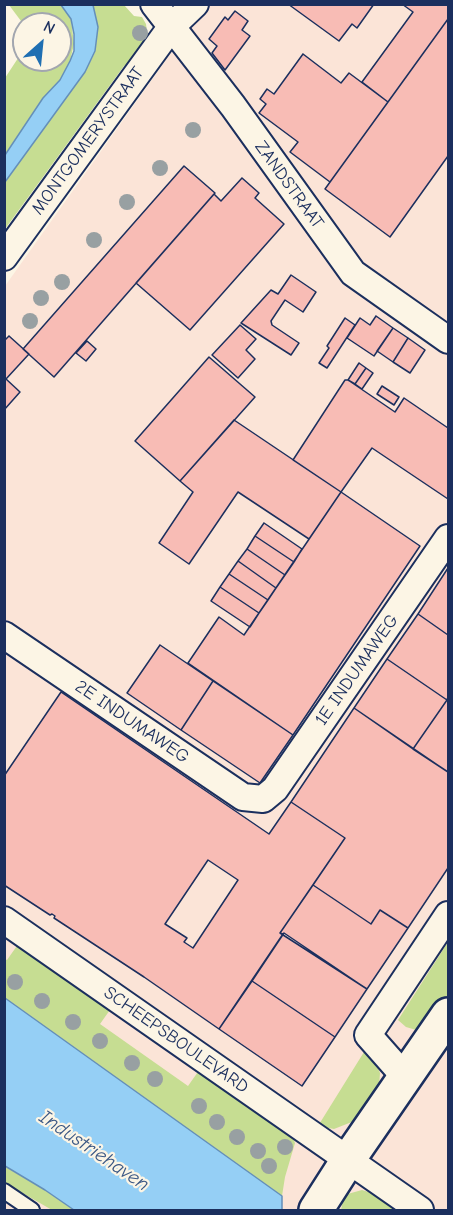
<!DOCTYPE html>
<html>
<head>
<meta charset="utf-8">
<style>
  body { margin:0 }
  #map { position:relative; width:453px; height:1215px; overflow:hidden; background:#fcf5e5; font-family:"Comic Neue",sans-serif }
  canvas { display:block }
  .frame { position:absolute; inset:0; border:6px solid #1b2f5e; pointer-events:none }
  .north { position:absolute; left:12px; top:12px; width:60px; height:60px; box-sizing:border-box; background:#fcf5e5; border:2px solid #a2a6af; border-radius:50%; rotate:27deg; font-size:16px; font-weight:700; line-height:24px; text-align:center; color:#1b2f5e }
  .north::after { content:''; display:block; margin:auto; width:21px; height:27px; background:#1f6fb2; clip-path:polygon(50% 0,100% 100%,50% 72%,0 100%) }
</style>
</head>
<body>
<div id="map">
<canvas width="453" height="1215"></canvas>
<div class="frame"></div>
<div class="north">N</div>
</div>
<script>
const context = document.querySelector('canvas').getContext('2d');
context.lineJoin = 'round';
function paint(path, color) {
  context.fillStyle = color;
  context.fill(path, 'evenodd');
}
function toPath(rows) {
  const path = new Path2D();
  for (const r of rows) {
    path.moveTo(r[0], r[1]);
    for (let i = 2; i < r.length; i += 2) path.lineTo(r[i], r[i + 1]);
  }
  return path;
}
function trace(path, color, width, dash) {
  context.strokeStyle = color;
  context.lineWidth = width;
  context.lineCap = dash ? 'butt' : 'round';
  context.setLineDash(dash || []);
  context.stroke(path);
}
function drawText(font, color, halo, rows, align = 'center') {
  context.font = font + ' "Comic Neue",sans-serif';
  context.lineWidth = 4.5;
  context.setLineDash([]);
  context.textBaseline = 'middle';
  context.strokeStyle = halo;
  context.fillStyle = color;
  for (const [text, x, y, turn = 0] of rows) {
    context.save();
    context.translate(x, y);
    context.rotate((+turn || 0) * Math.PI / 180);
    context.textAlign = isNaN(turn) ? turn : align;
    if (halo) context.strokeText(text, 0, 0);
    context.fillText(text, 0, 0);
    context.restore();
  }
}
paint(toPath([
  [208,5,448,5,448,1210,5,1210,5,286,188,29]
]), '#fbe4d7');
paint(toPath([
  [9,5,61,5,71,19,74,44,70,61,60,80,43,98,5,155,5,78,24,49,24,60,60,60,60,24,24,25],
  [93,5,124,5,134,16,142,17,146,24,148,40,133,61,124,66,5,229,5,182,85,72,95,52,98,27],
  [448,942,448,994,423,1032,406,1027,398,1020],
  [19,943,112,1007,100,1024,188,1086,200,1069,291,1133,295,1143,285,1177,282,1196,5,998,5,959,7,960],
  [364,1052,371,1052,380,1073,378,1100,367,1116,334,1129,318,1126],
  [4,1166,45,1190,74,1210,52,1210,5,1183],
  [362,1190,378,1195,402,1210,341,1210,344,1195]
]), '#c6dd92');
const water = toPath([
  [61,5,93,5,98,27,95,51,85,72,5,182,5,155,43,98,60,80,70,61,74,51,74,34,71,19,61,5],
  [5,998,282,1196,282,1210,74,1210,45,1190,5,1166,5,998]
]);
paint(water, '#95cff5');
trace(water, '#648fb9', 1.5);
const building = toPath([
  [288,4,374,4,357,28,352,24,339,41,288,4],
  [402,4,448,4,448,19,388,102,362,82,413,12,402,4],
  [235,11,248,21,242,30,250,36,225,70,212,53,217,46,209,39,225,17,228,20,235,11],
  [448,19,448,156,390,237,325,189,448,19],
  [303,54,341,83,349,73,388,102,330,182,290,152,298,142,259,113,266,104,260,99,267,89,274,94,303,54],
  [184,166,215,193,54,377,23,349,184,166],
  [242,178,259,193,255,198,284,224,190,330,136,283,214,194,221,201,242,178],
  [291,275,316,292,303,312,285,300,271,321,272,325,299,343,291,355,241,323,271,290,278,294,291,275],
  [376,316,393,328,374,356,347,338,360,318,370,325,376,316],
  [345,318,355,325,327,368,319,363,329,348,327,346,345,318],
  [240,325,256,339,246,350,255,359,238,378,212,355,240,325],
  [393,328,408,338,393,362,377,351,393,328],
  [9,336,29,354,6,379,20,392,4,410,4,341,9,336],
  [408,338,425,350,410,373,393,362,408,338],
  [87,341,96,349,86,361,76,353,87,341],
  [209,357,255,397,180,481,135,441,209,357],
  [359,363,366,368,355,384,348,380,359,363],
  [366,368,373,373,362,389,355,384,366,368],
  [345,380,348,380,395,412,404,398,448,428,448,499,372,448,341,492,293,460,345,380],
  [382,386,399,397,394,405,377,394,382,386],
  [234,420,341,492,309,539,238,492,189,564,159,543,193,492,180,481,234,420],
  [341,492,420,546,293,735,188,663,219,617,244,635,341,492],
  [264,523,302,549,294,562,255,536,264,523],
  [255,536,294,562,285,575,247,549,255,536],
  [247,549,285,575,276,588,238,561,247,549],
  [238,561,276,588,268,600,229,574,238,561],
  [448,568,448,635,418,614,448,568],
  [229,574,268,600,259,613,220,587,229,574],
  [220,587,259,613,250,627,211,601,220,587],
  [418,614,448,635,448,697,447,700,387,659,418,614],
  [160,645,213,681,181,730,127,693,160,645],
  [387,659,447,700,413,749,354,708,387,659],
  [213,681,293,735,260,783,181,730,213,681],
  [61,692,269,834,291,802,345,838,280,933,283,934,219,1029,144,977,54,918,55,916,52,914,50,915,4,885,4,776,61,692],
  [208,860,238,880,193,948,184,942,187,938,165,924,208,860],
  [447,700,448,701,448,772,413,749,447,700],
  [354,708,448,772,448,868,408,928,380,910,371,924,313,885,345,838,291,802,354,708],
  [313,885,371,924,380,910,408,928,367,989,280,933,313,885],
  [284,933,367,989,335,1037,252,981,284,933],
  [252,981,335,1037,302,1086,219,1029,252,981]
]);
paint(building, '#f8bcb5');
trace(building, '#1b2f5e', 1.5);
const service = toPath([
  [4,1191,32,1210]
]);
const minor = toPath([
  [154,4,233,106,353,273,448,340],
  [4,257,172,26,195,4],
  [4,635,243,797,263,799,275,789,448,538],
  [4,920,420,1210],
  [406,1078,368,1035,448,915]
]);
const tertiary = toPath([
  [316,1210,348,1160,448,1015]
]);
trace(service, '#1b2f5e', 18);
trace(minor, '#1b2f5e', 30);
trace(tertiary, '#1b2f5e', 38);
trace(service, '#fcf5e5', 14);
trace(minor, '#fcf5e5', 26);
trace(tertiary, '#fcf5e5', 33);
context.fillStyle = '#98a0a2';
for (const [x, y] of [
  [140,33],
  [193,130],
  [160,168],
  [127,202],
  [94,240],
  [62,282],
  [41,298],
  [30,321],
  [15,982],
  [42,1001],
  [73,1022],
  [100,1041],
  [132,1063],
  [155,1079],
  [199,1106],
  [217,1122],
  [237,1137],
  [285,1147],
  [258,1151],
  [269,1166]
]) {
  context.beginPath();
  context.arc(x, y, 8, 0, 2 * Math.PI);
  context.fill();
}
drawText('18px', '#1b2f5e', '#fcf5e5', [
  ["MONTGOMERYSTRAAT",88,141,-54],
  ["ZANDSTRAAT",289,185,54],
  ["1E INDUMAWEG",357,670,-55],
  ["2E INDUMAWEG",132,722,34],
  ["SCHEEPSBOULEVARD",176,1040,35]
]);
drawText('italic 20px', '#3a5784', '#fcf5e5', [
  ["Industriehaven",94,1151,34]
]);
</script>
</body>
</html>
